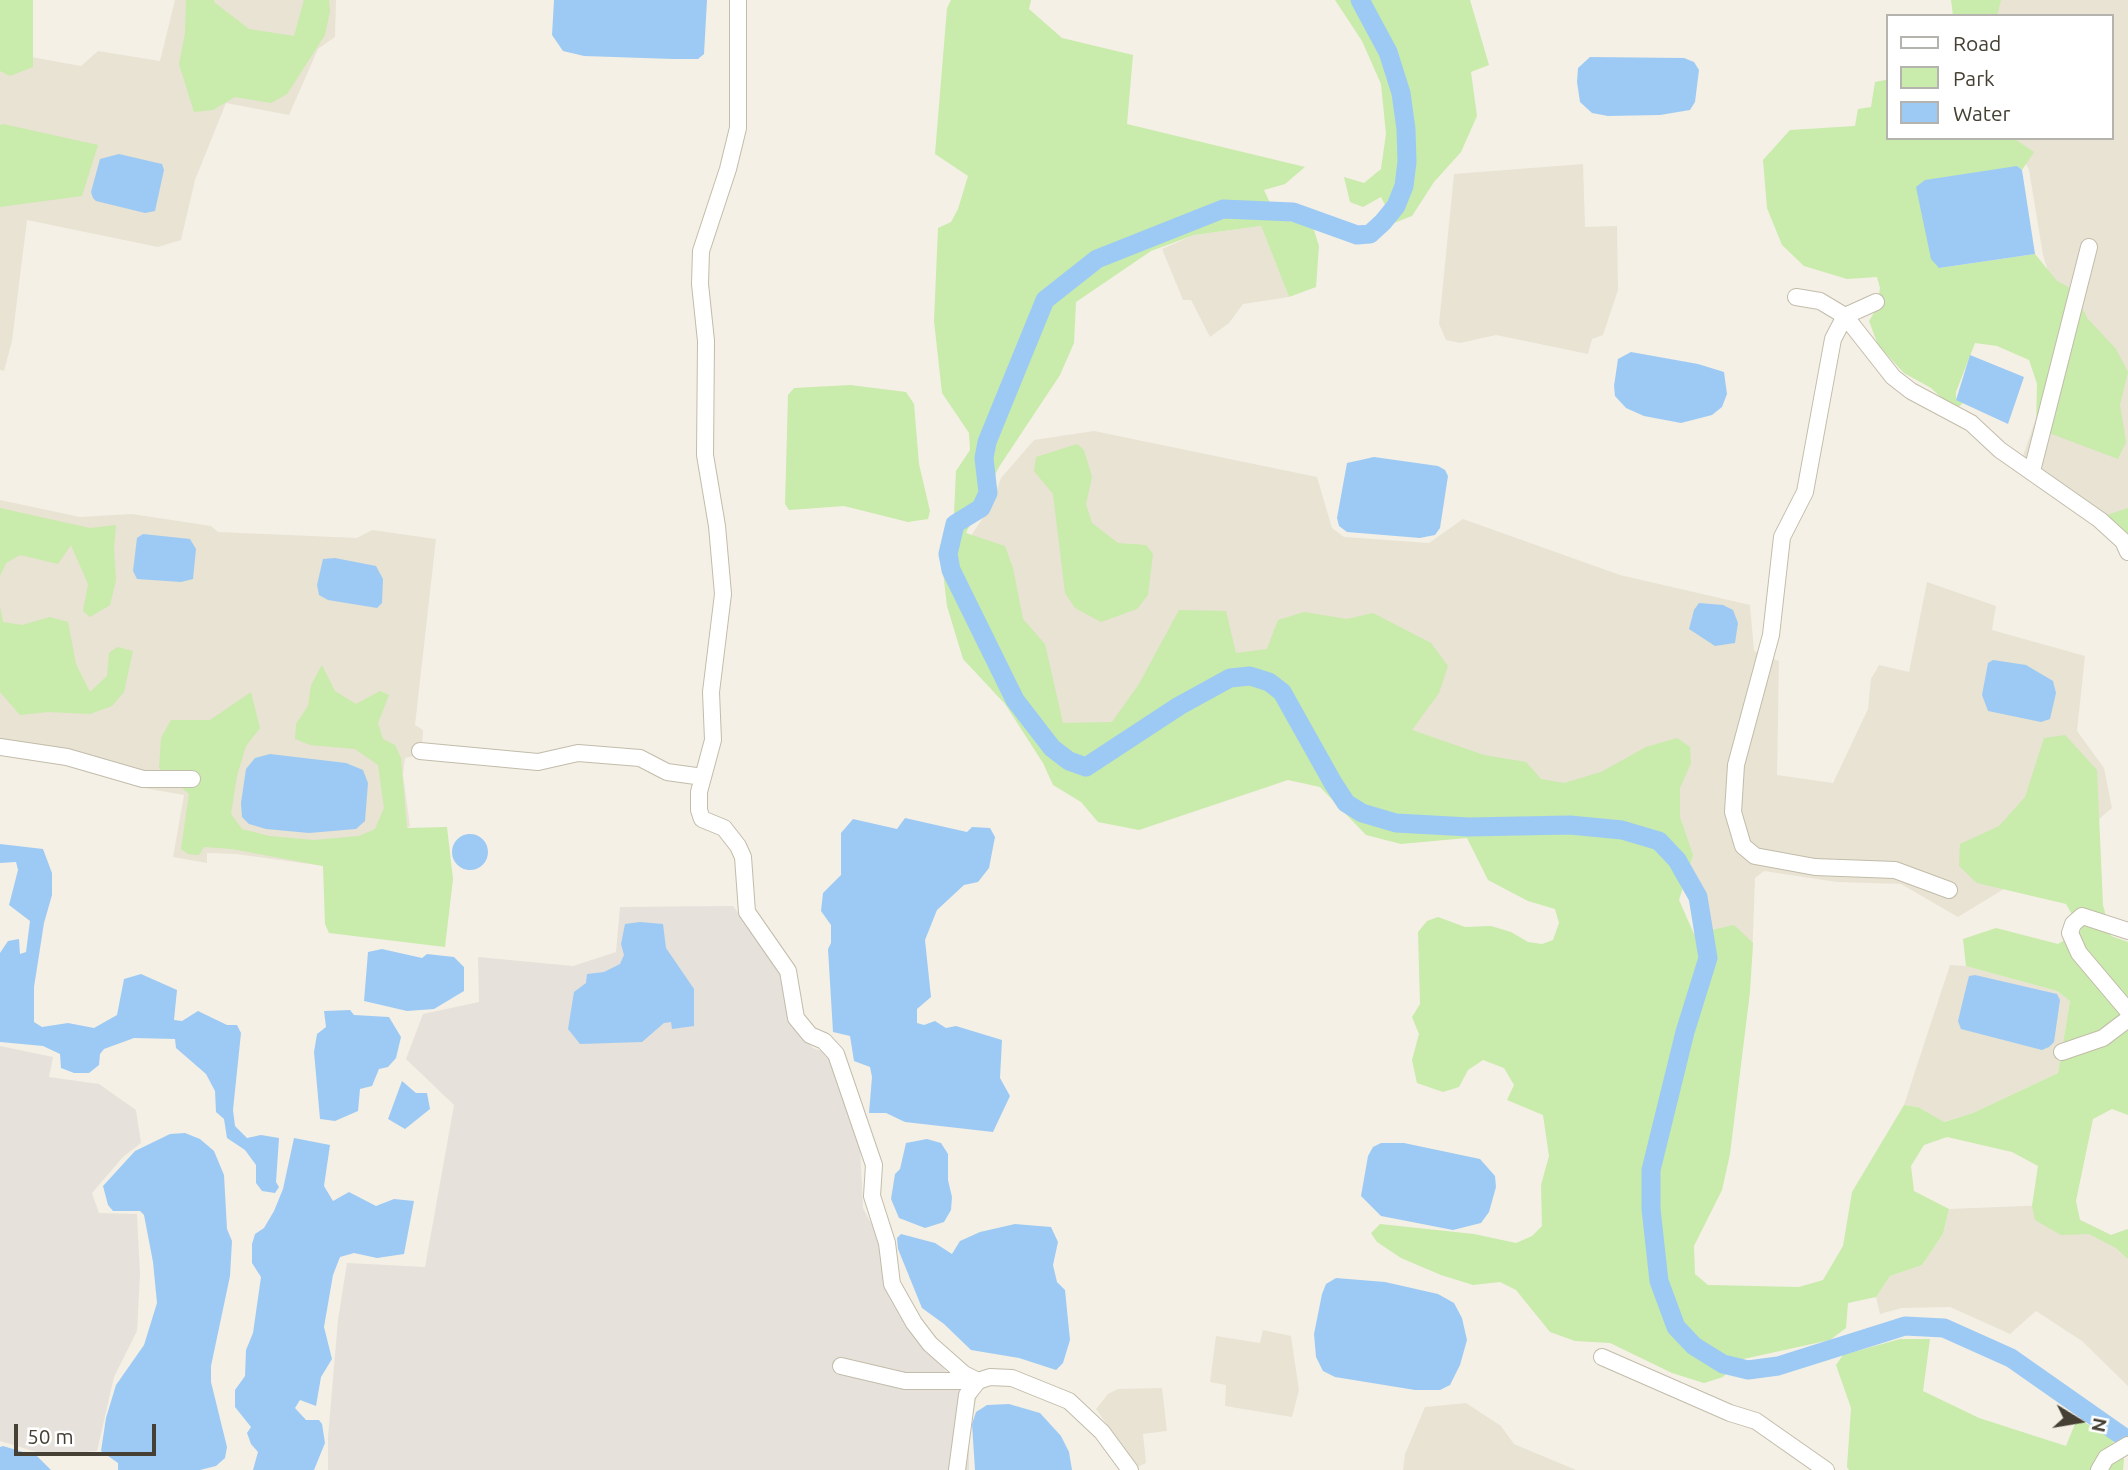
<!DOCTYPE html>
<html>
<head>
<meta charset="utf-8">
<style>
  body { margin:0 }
  #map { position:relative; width:2128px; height:1470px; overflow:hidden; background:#f4f0e5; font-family:Ubuntu,sans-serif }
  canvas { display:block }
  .legend { position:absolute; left:1886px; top:14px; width:228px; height:126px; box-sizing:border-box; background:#fff; border:2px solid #b5b3ae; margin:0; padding:9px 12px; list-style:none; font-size:21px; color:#464034 }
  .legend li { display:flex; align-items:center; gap:14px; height:35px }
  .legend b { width:35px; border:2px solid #b5b3ae }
  .north { position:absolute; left:2044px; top:1386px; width:70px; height:70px; -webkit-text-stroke:5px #fff; paint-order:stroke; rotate:101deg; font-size:19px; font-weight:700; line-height:28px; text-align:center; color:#464034 }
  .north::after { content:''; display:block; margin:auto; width:24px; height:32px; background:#464034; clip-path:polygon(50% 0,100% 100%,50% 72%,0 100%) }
  .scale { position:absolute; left:14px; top:1424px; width:142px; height:32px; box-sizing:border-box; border:4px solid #464034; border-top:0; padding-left:9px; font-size:21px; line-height:24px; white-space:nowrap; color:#464034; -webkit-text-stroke:5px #fff; paint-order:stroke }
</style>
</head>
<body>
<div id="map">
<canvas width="2128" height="1470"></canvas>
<ul class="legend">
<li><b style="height:9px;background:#fff"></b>Road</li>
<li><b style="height:19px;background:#c9ebab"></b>Park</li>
<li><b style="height:19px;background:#9dcaf4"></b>Water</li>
</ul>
<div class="north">N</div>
<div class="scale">50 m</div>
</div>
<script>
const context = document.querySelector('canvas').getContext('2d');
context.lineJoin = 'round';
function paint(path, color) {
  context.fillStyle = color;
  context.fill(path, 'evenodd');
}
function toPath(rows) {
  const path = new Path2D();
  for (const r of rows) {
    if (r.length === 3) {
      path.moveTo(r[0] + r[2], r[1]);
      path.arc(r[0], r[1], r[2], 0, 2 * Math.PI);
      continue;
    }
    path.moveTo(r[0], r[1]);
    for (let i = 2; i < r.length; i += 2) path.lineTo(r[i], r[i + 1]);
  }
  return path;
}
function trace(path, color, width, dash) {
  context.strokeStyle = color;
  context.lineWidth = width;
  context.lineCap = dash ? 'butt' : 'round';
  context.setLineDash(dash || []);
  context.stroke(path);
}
paint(toPath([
  [175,0,336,0,335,37,318,49,289,115,226,103,195,180,181,240,158,247,27,220,12,341,4,371,0,370,0,48,3,52,81,66,98,51,160,61],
  [1977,0,2128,0,2128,535,2107,515,2022,459,2046,388,2059,308,2043,255,2029,170,2013,138,2112,138,2112,16,1975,16],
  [1583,164,1585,227,1617,226,1618,290,1603,335,1592,339,1588,354,1496,335,1460,343,1446,340,1439,324,1454,174],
  [1261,226,1289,297,1243,304,1229,323,1210,337,1191,300,1183,300,1162,249,1194,235],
  [1094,431,1317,477,1332,528,1344,537,1429,543,1463,519,1620,575,1750,605,1754,651,1779,661,1777,775,1833,783,1868,709,1871,679,1879,665,1909,672,1927,582,1996,606,1992,630,2085,656,2077,731,2104,768,2112,808,2048,862,1958,917,1901,884,1837,882,1764,871,1755,878,1752,961,1714,946,1703,893,1670,836,1382,781,1064,745,964,546,991,506,1001,478,1034,440],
  [0,500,80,517,132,514,211,526,218,532,357,538,372,530,436,539,415,725,423,730,422,748,419,755,405,758,403,775,410,826,346,869,236,854,207,853,207,863,173,857,184,795,138,787,56,760,0,754],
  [1950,965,1966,966,2057,991,2070,1001,2058,1073,1973,1113,1943,1122,1918,1107,1904,1105],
  [2050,1205,2111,1235,2128,1229,2128,1386,2082,1341,2036,1311,2010,1334,1950,1307,1902,1308,1880,1314,1876,1297,1890,1276,1922,1265,1943,1234,1949,1209],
  [1263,1330,1291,1336,1299,1390,1292,1417,1225,1406,1226,1385,1210,1382,1216,1336,1260,1343],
  [1162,1388,1167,1431,1143,1434,1146,1463,1137,1467,1096,1409,1108,1394,1118,1389],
  [1466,1403,1501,1426,1514,1444,1576,1470,1403,1470,1405,1454,1425,1407]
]), '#e8e3d3');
paint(toPath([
  [733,906,783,971,789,1022,813,1048,828,1053,860,1146,863,1208,882,1244,887,1293,899,1315,949,1375,978,1392,969,1425,969,1470,328,1470,328,1437,338,1320,347,1263,425,1267,454,1105,406,1059,423,1014,479,1002,478,957,573,966,616,952,620,907],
  [0,1046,53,1057,49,1077,99,1084,136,1110,141,1143,123,1157,92,1193,99,1213,137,1214,140,1274,137,1331,114,1377,97,1451,47,1455,0,1441]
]), '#e6e1da');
paint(toPath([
  [0,0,33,0,33,67,10,76,0,71],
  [186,0,214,0,214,2,249,29,294,36,304,0,329,0,330,11,325,35,287,94,271,103,235,97,213,110,194,112,179,64,185,33],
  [951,0,1031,0,1029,9,1062,38,1133,55,1127,124,1305,167,1285,184,1264,190,1277,218,1313,227,1319,246,1316,287,1289,297,1261,226,1194,235,1151,251,1076,302,1074,343,1060,375,999,467,966,533,1005,546,1013,568,1023,619,1045,644,1063,723,1112,722,1139,684,1179,610,1226,611,1236,653,1267,649,1278,620,1304,612,1347,619,1373,613,1431,643,1448,666,1439,693,1412,730,1484,755,1526,762,1541,779,1564,783,1601,772,1646,747,1677,738,1690,747,1691,763,1680,788,1680,817,1693,855,1679,900,1694,934,1734,925,1753,943,1750,992,1730,1154,1722,1190,1694,1246,1695,1274,1708,1285,1799,1287,1823,1280,1843,1246,1852,1192,1904,1105,1918,1107,1944,1122,1973,1113,2058,1073,2070,1001,2057,991,1966,966,1963,939,1996,928,2058,944,2081,930,2066,904,1977,883,1959,866,1960,844,1999,826,2025,797,2044,738,2065,735,2097,770,2103,905,2111,936,2128,942,2128,1115,2112,1109,2093,1119,2076,1201,2080,1220,2111,1235,2128,1229,2128,1259,2116,1248,2089,1234,2061,1235,2035,1220,2032,1206,2038,1166,2012,1152,1947,1137,1924,1145,1911,1166,1914,1191,1949,1209,1943,1234,1922,1265,1890,1276,1876,1297,1848,1303,1846,1328,1830,1340,1739,1360,1723,1377,1704,1383,1672,1373,1610,1343,1575,1341,1550,1332,1516,1290,1500,1282,1473,1285,1441,1275,1401,1258,1377,1242,1371,1233,1380,1224,1474,1234,1516,1243,1532,1236,1542,1226,1541,1185,1549,1156,1543,1115,1507,1100,1514,1085,1504,1068,1483,1060,1468,1070,1459,1087,1443,1092,1417,1083,1412,1060,1419,1034,1412,1017,1420,1004,1418,932,1427,921,1438,917,1465,927,1491,926,1511,932,1528,942,1542,944,1553,940,1559,923,1555,909,1528,901,1488,880,1467,838,1401,844,1366,835,1320,787,1288,780,1139,830,1098,822,1081,802,1053,785,1043,763,1005,704,963,659,947,606,940,546,954,514,956,471,970,450,969,433,942,393,934,321,938,228,951,222,958,209,968,176,935,154,947,8],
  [1335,0,1470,0,1489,65,1471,72,1477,116,1461,152,1434,182,1412,216,1394,223,1381,197,1363,207,1350,202,1344,177,1364,183,1381,169,1386,134,1381,84,1362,41],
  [1951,0,2001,0,1997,16,1953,16],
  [1885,80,1888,81,1888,138,2013,138,2034,152,2022,170,2017,166,1939,268,2035,254,2057,281,2072,289,2088,319,2116,349,2128,372,2120,405,2126,442,2118,459,2036,428,2037,384,2029,360,1997,346,1975,343,1956,392,1956,399,1963,403,1955,410,1931,388,1904,373,1878,345,1869,321,1877,308,1880,288,1877,277,1847,279,1804,266,1782,245,1767,208,1763,160,1790,130,1855,126,1858,109,1871,107,1875,82],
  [3,124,98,145,82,196,0,207,0,125],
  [850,385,906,392,914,404,919,464,930,511,928,519,908,522,844,506,789,510,785,504,788,395,794,388],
  [1077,444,1084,450,1092,477,1086,504,1092,523,1118,543,1146,545,1153,554,1148,595,1137,609,1101,622,1075,608,1065,593,1053,494,1034,471,1036,457],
  [0,508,90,528,116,525,114,548,116,580,110,605,90,617,83,611,88,584,71,545,58,564,20,555,6,563,0,576],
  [2128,508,2128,535,2107,515],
  [0,606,3,622,22,625,50,617,68,622,76,664,90,692,107,676,109,653,117,647,133,651,124,692,112,706,90,714,48,712,20,715,0,692],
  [322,665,335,691,356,704,380,691,389,695,378,723,383,739,395,745,401,758,407,828,447,827,453,879,445,947,329,933,325,924,323,866,232,849,204,847,199,855,188,854,181,849,189,794,159,768,161,738,171,720,210,720,251,692,260,728,246,746,237,776,231,814,242,829,269,836,314,840,359,836,375,829,384,808,378,765,355,749,310,745,295,739,296,724,308,706,311,685],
  [1900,1339,1930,1339,1923,1391,1979,1418,2066,1446,2077,1419,2109,1435,2124,1459,2123,1470,1849,1470,1847,1467,1851,1408,1836,1365,1843,1355]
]), '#c9ebab');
paint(toPath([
  [554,0,707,0,704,54,698,59,673,59,584,56,563,51,552,35],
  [1590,57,1684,58,1694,62,1699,70,1695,102,1690,110,1660,115,1608,116,1592,113,1580,102,1577,82,1578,68],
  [119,154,162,164,164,170,155,211,145,213,96,201,93,198,91,192,100,159],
  [2017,166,2022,170,2035,254,1939,268,1931,259,1916,187,1925,180],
  [1631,352,1698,364,1724,372,1727,394,1722,407,1712,415,1681,423,1644,416,1626,408,1615,396,1614,386,1618,359],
  [1970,355,2024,377,2008,424,1956,400],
  [1374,457,1438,466,1445,470,1448,476,1440,528,1435,535,1420,538,1347,532,1339,526,1337,518,1347,463],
  [143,534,190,539,196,549,193,579,181,582,137,579,133,571,137,538],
  [335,558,376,566,383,579,382,603,377,608,328,600,319,595,317,585,323,559],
  [1699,603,1723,605,1733,610,1738,623,1735,643,1715,646,1689,629,1694,610],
  [1993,660,2026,665,2053,681,2056,693,2050,719,2041,722,1988,711,1982,695,1988,663],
  [270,754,346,763,363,770,368,783,365,821,356,829,309,833,266,829,249,824,242,817,241,803,246,769,255,758],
  [905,818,967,832,972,827,990,828,995,837,989,868,978,882,964,885,937,910,925,940,931,997,917,1009,917,1023,924,1025,935,1021,946,1028,956,1026,1002,1040,1000,1078,1010,1096,993,1132,905,1122,886,1113,869,1113,872,1077,870,1067,854,1061,850,1036,833,1032,828,949,831,943,831,925,821,911,823,893,841,875,841,833,853,819,897,829],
  [470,852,18],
  [0,844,43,849,52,873,52,895,44,923,34,987,34,1022,42,1027,68,1023,94,1028,117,1015,124,979,141,974,177,990,174,1020,182,1021,198,1011,227,1025,237,1025,241,1033,233,1110,235,1126,247,1138,261,1135,279,1138,276,1182,279,1187,275,1193,262,1191,256,1183,256,1165,245,1150,227,1138,224,1119,216,1112,215,1091,206,1074,176,1048,175,1039,134,1038,104,1049,100,1054,99,1065,89,1073,74,1073,61,1068,60,1054,43,1046,0,1042,0,953,8,941,19,939,20,954,26,952,30,921,9,905,18,870,16,862,0,863],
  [640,922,663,924,666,948,694,989,694,1026,672,1029,671,1022,664,1023,642,1042,580,1044,568,1029,574,992,586,983,587,974,604,972,620,964,624,955,621,944,625,924],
  [382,949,422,958,427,954,454,957,464,967,464,991,434,1009,407,1011,364,1001,368,952],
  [1975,975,2057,994,2060,1000,2054,1042,2049,1047,2042,1050,1961,1029,1958,1021,1964,996,1969,976],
  [350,1010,354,1015,389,1017,401,1037,396,1058,388,1067,379,1069,372,1086,360,1089,358,1111,335,1121,320,1119,314,1052,317,1034,326,1027,324,1011],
  [402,1081,416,1093,427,1093,430,1109,405,1129,388,1119],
  [185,1133,200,1139,214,1151,224,1175,227,1229,232,1241,230,1276,211,1366,211,1382,227,1447,225,1458,216,1466,200,1470,118,1470,118,1463,101,1451,106,1418,116,1385,144,1345,157,1303,153,1262,144,1215,140,1211,113,1211,108,1205,103,1186,135,1151,170,1134],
  [294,1138,330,1145,324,1186,333,1201,349,1192,376,1206,394,1199,414,1201,404,1254,377,1258,354,1253,340,1257,333,1275,324,1327,332,1359,321,1377,316,1406,300,1400,295,1408,306,1420,319,1420,322,1424,325,1443,314,1470,253,1470,258,1452,251,1444,247,1433,251,1427,235,1407,235,1390,245,1376,246,1350,253,1333,261,1277,252,1263,252,1244,255,1234,264,1228,274,1211,283,1189],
  [927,1139,941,1143,948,1154,948,1180,952,1197,951,1210,944,1222,925,1228,899,1218,891,1199,895,1174,900,1169,906,1143],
  [1381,1143,1404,1143,1480,1159,1495,1176,1496,1187,1489,1212,1481,1223,1453,1230,1381,1216,1361,1196,1368,1156,1373,1147],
  [1015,1224,1051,1227,1058,1242,1053,1265,1057,1282,1065,1290,1070,1340,1063,1363,1056,1370,1019,1358,971,1350,944,1324,922,1308,898,1249,897,1238,901,1234,935,1243,952,1254,960,1241,980,1232],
  [1336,1278,1385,1282,1438,1294,1454,1303,1462,1318,1467,1340,1460,1365,1450,1385,1440,1390,1415,1390,1335,1377,1323,1371,1316,1357,1314,1334,1322,1294,1326,1284],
  [1009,1404,1040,1413,1061,1436,1069,1452,1072,1470,975,1470,972,1424,976,1412,987,1405],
  [3,1446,37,1456,51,1470,0,1470,0,1447]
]), '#9dcaf4');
trace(toPath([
  [1360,0,1388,52,1401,93,1406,129,1407,162,1404,186,1396,206,1383,222,1370,234,1357,235,1293,212,1223,209,1097,259,1045,300,987,442,984,458,988,493,981,508,955,524,948,554,951,570,1015,700,1052,748,1069,761,1086,767,1179,706,1230,678,1250,676,1269,682,1282,692,1333,783,1346,803,1362,813,1396,823,1469,827,1570,825,1622,830,1659,841,1677,860,1698,897,1708,958,1685,1032,1651,1170,1651,1209,1659,1281,1676,1327,1694,1346,1723,1364,1748,1370,1778,1366,1905,1326,1944,1328,2011,1358,2128,1440]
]), '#9dcaf4', 19);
const minor = toPath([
  [738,0,738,128,728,169,701,251,700,284,706,341,705,455,717,526,723,594,711,692,713,740,699,792,699,810,702,819,724,828,738,846,743,857,747,912,788,971,796,1018,810,1035,824,1041,836,1054,874,1165,872,1196,887,1243,892,1284,914,1323,930,1344,964,1374,978,1381],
  [1796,297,1820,301,1845,316,1893,377,1911,391,1971,423,2000,450,2100,520,2123,541,2128,552],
  [1876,302,1845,316,1833,339,1805,492,1782,537,1771,635,1736,765,1733,812,1743,846,1755,856,1815,867,1895,870,1949,890],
  [2032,471,2089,247],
  [0,747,67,757,143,779,192,779],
  [420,751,538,762,578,753,640,758,667,772,703,777],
  [2128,931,2082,916,2073,924,2070,933,2079,953,2128,1011],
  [2062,1052,2103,1038,2128,1019],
  [1602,1357,1730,1413,1756,1421,1826,1470],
  [841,1366,905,1381,976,1381],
  [957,1470,967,1395,978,1381,990,1377,1012,1378,1069,1401,1102,1432,1130,1470],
  [2099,1470,2106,1458,2128,1445]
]);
trace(minor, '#c2bcaa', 18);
trace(minor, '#fff', 16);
</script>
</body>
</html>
